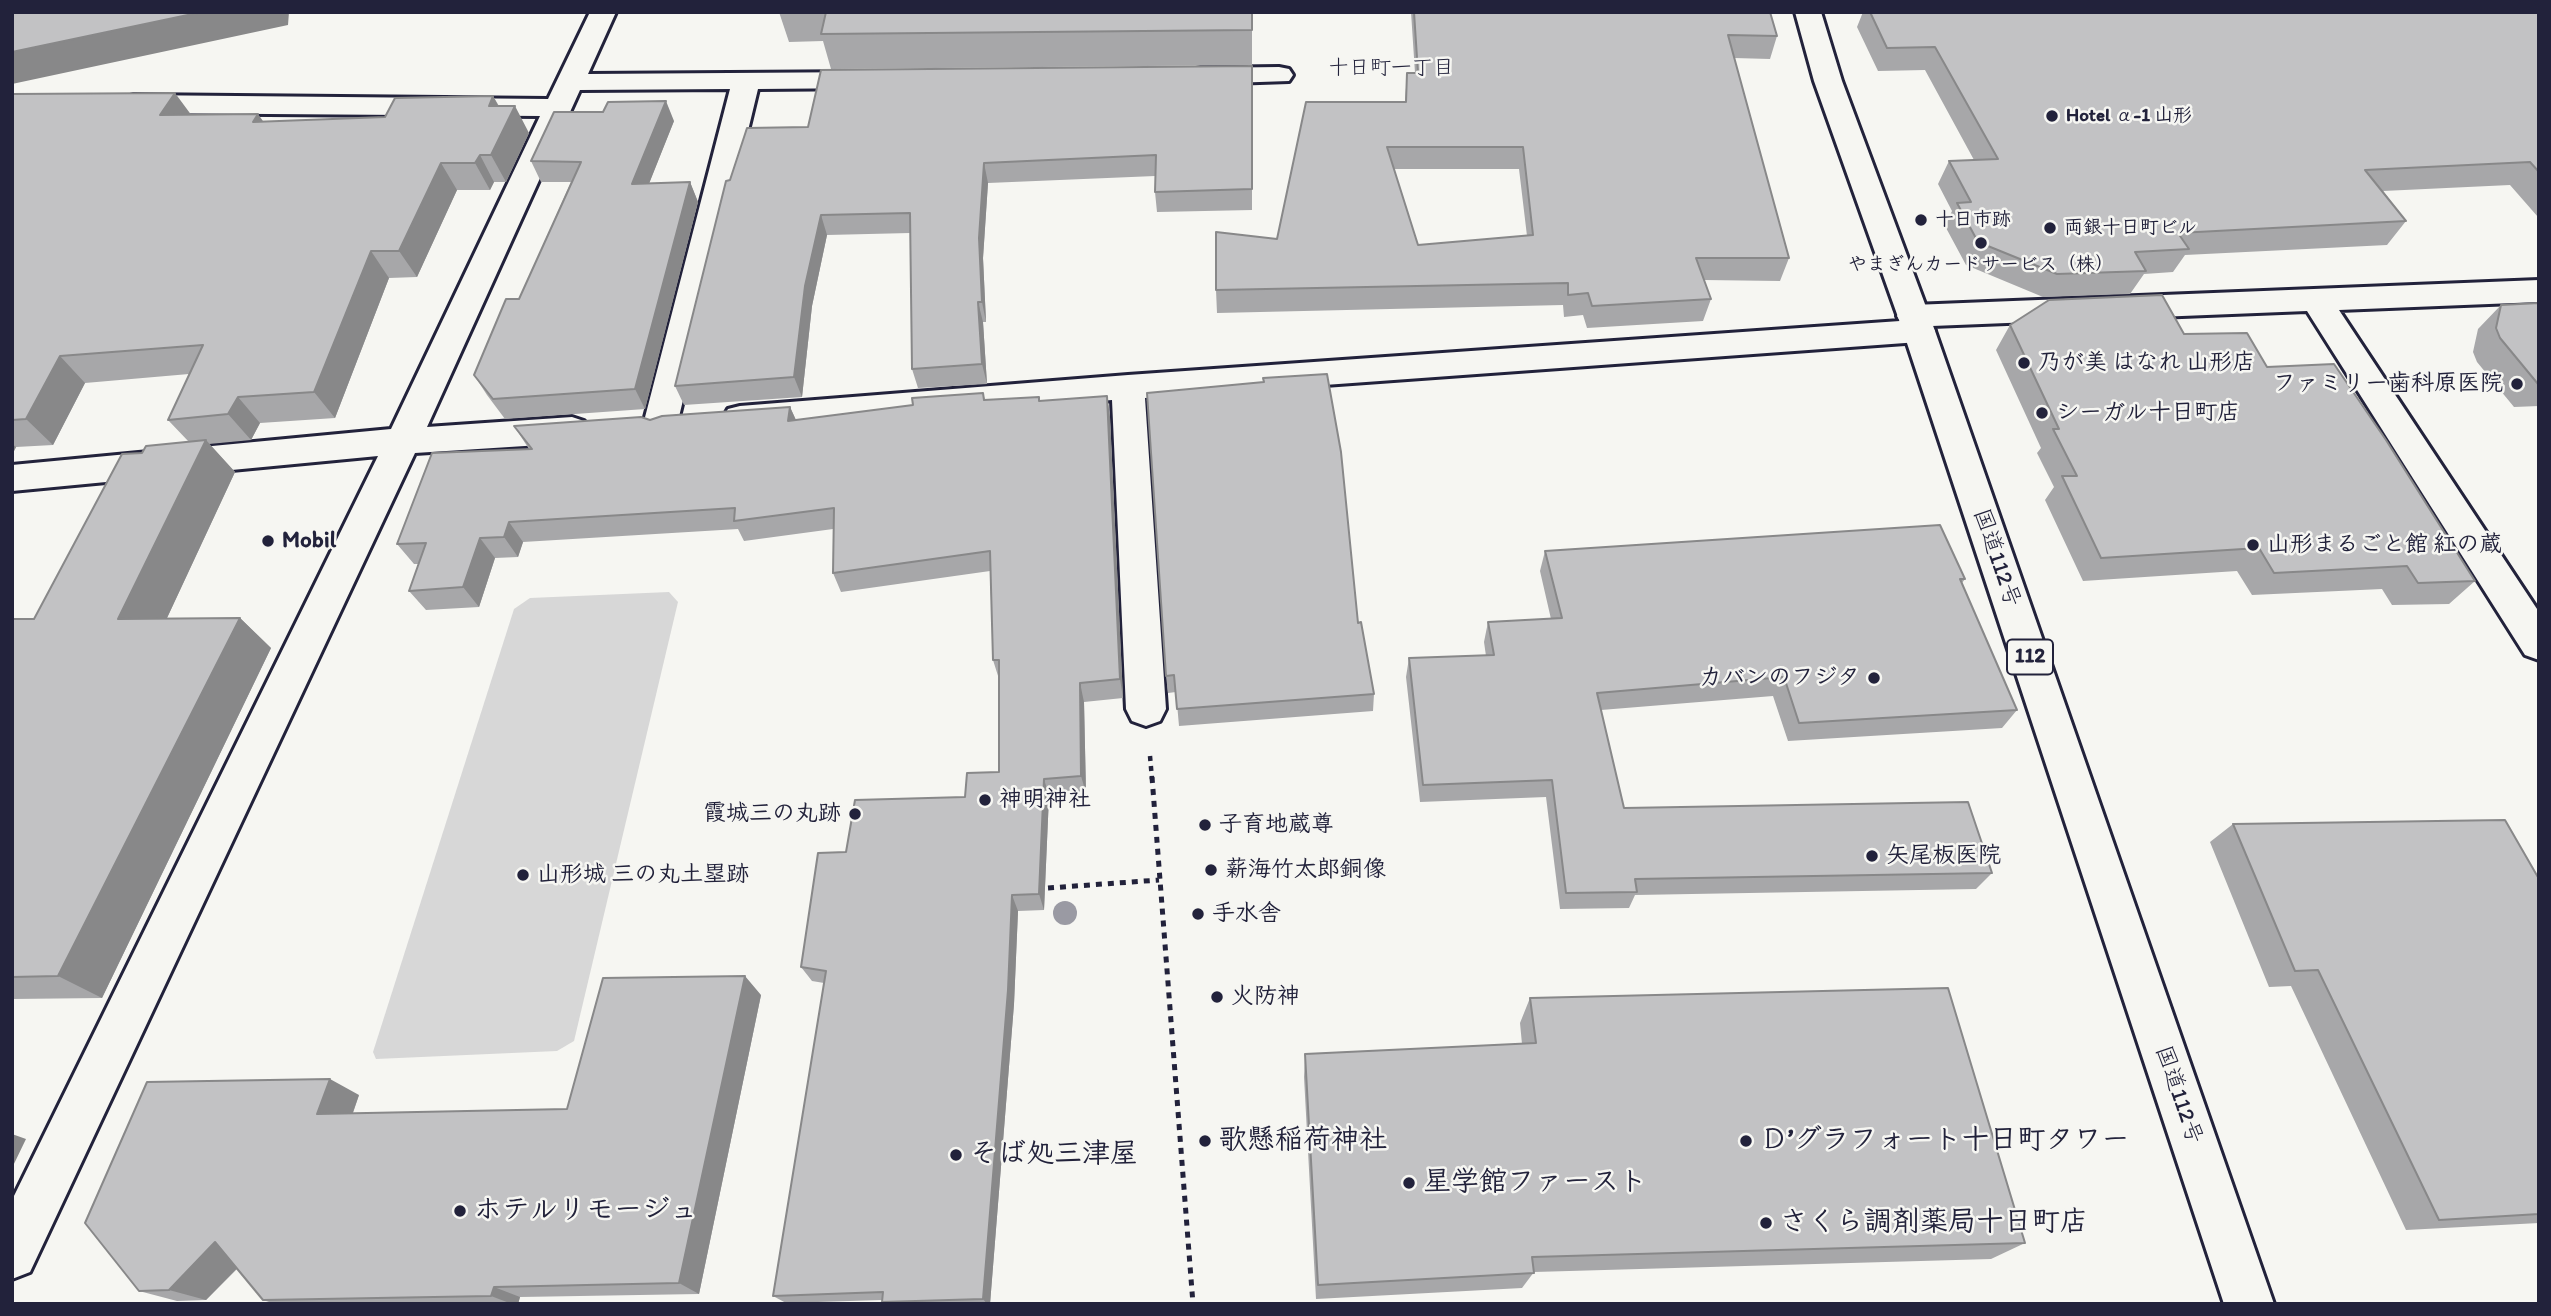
<!DOCTYPE html>
<html>
<head>
<meta charset="utf-8">
<style>
  body { margin:0 }
  #map { position:relative; width:2551px; height:1316px; overflow:hidden; background:#f6f6f2; font-family:Itim,sans-serif }
  canvas { display:block }
  .frame { position:absolute; inset:0; border:14px solid #22223b; pointer-events:none }
</style>
</head>
<body>
<div id="map">
<canvas width="2551" height="1316"></canvas>
<div class="frame"></div>
</div>
<script>
const context = document.querySelector('canvas').getContext('2d');
context.lineJoin = 'round';
function fillPath(path, color) { context.fillStyle = color; context.fill(path, 'evenodd'); }
function trace(path, color, width, dash) { context.strokeStyle = color; context.lineWidth = width; context.lineCap = dash ? 'butt' : 'round'; context.setLineDash(dash || []); context.stroke(path); }
function label(font, color, halo, rows, align = 'center') {
  context.font = font + ' Itim,"Klee One",sans-serif'; context.lineWidth = 5; context.setLineDash([]); context.textBaseline = 'middle'; context.strokeStyle = halo; context.fillStyle = color; for (const [text, x, y, turn = 0] of rows) {
    context.save(); context.translate(x, y); context.rotate((+turn || 0) * Math.PI / 180); context.textAlign = isNaN(turn) ? turn : align; if (halo) context.strokeText(text, 0, 0); context.fillText(text, 0, 0); context.restore();
  }
}
const green = new Path2D(`
  M669 592 678 602 574 1041 557 1051 376 1059 373 1052 514 609 530 598Z`);
const pathFar1 = new Path2D(`
  M1150 756 1152 779`);
const path = new Path2D(`
  M1152 777 1193 1304
  M1048 888 1159 880`);
const minor = new Path2D(`
  M590 12H616L588 74 871 72 881 74 885 80 881 86 871 88 758 89 677 425 672 434 660 438 648 434 643 425 730 89 580 90 427 427 572 417 584 421 589 430 584 439 572 443 415 453 30 1272 12 1279V1200L378 456 12 491V465L391 429 540 116 133 113 123 110 119 104 123 98 133 95 548 99Z
  M1279 67 1289 69 1293 75 1289 81 1201 84 1191 82 1187 76 1191 70 1201 68Z
  M2539 280V302L2339 310 2539 612V660L2525 655 2307 311 1932 326 1935 331 1930 339 1919 342 1145 398 1166 709 1160 721 1146 726 1132 721 1126 709 1112 400 740 430 728 427 723 418 728 409 740 406 1128 375 1900 321 1897 316 1902 308 1913 305Z`);
const highway = new Path2D(`
  M1795 12H1821L1842 81 1935 331 2274 1304H2224L1903 331 1814 81Z`);
const trees = [
  [1065,913]
];
const wall = new Path2D(`
  M779 12H1252V65L831 69 823 41 789 42Z
  M1411 12H1770L1777 36 1770 59 1734 58 1789 258 1780 281 1704 280 1711 299 1703 321 1587 328 1583 315 1564 317 1563 305 1217 313 1216 290 1277 239 1405 102 1407 73H1415ZM1394 169H1519L1527 236 1418 245Z
  M1863 12H2539V217H2538L2510 185 2383 191 2406 221 2387 245 2185 255 2173 272 2144 274 2130 294 2043 297 1966 265 1945 226 1952 211 1938 184 1949 161 1974 160 1925 70 1878 71 1857 27Z
  M1252 66V210L1157 212 1155 192V176L988 183 983 258 986 322H983L987 384 918 388 912 369 910 233 827 235 812 306 802 397 684 405 675 386 730 180 808 127Z
  M12 94 263 122 385 117 493 96 499 106 529 133 506 182H494L490 190H457L417 277 389 278 335 418 260 423 251 440 209 444 235 472 167 618H240L271 648 102 998 12 999V619H34L142 453 189 442 168 420 189 374 85 383 53 445 16 447 12 455Z
  M603 112 674 121 649 183 690 182 698 202 645 409 505 419 487 395 474 375 519 299 571 182H541L531 161Z
  M2539 303V406L2514 407 2477 362 2473 352 2478 329 2501 305Z
  M2010 325 2184 334 2267 367 2475 581 2449 604 2392 605 2382 589 2252 595 2237 571 2083 581 2045 500 2054 487 2037 453 2041 448 1996 350Z
  M983 393 985 400 1040 401 1107 396 1110 417 1123 698 1084 702 1086 793 1049 796 1044 910 1018 911 1014 1004 990 1304H885L882 1302V1300L786 1303 773 1296 824 983 812 981 801 967 846 852 965 797 999 772V679L993 660 990 571 841 592 833 573V529L744 541 738 529 523 542 518 557 495 558 479 607 426 610 409 591 419 564H414L397 544 529 449 514 426 650 420 790 407 796 420 913 405Z
  M1545 551 1965 579 1962 583 2017 710 2002 728 1788 741 1773 696 1601 710 1624 808 1992 873 1976 889 1635 895 1629 908 1560 909 1546 797 1420 802 1406 677 1409 658 1486 656 1484 642 1488 622 1551 619 1540 571Z
  M1358 623 1374 694 1373 711 1179 726 1176 692 1168 693 1166 676Z
  M2233 824 2539 879V1223L2406 1230 2291 986 2269 987 2210 842Z
  M761 995 699 1294 520 1297 518 1304H275L263 1300 237 1269 206 1300 177 1301 139 1291 359 1095 353 1113 567 1109Z
  M1530 998 2025 1243 1991 1259 1534 1272 1522 1288 1316 1299 1304 1077 1305 1054 1522 1044 1520 1023Z`);
const shadedWall = new Path2D(`
  M202 12H289L288 25 12 84V52Z
  M175 93 195 120 160 115Z
  M493 96 507 122 515 106 529 133 506 182 491 155 489 106Z
  M666 101 674 121 641 204 632 184Z
  M258 114 277 141 253 122Z
  M480 155 494 182 490 190 475 163Z
  M441 163 457 190 417 277 399 251Z
  M984 163 988 183 983 258 986 322 982 302 979 238Z
  M690 182 698 202 645 409 635 389Z
  M821 215 827 235 812 306 802 397 794 377 805 286Z
  M371 251 389 278 335 418 314 392Z
  M978 302 983 322 987 384 982 364Z
  M60 356 85 383 53 445 26 419Z
  M1107 396 1110 417 1123 698 1120 679Z
  M238 397 260 423 251 440 228 414Z
  M790 407 799 427 788 421Z
  M206 440 235 472 153 648 118 619Z
  M12 444 16 447 12 455Z
  M509 522 523 542 518 557 504 537Z
  M480 538 495 558 479 607 463 587Z
  M240 618 271 648 102 998 58 976Z
  M1080 683 1084 702 1086 793 1081 776Z
  M1044 779 1049 796 1044 910 1039 894Z
  M1012 895 1018 911 1014 1004 990 1304H987L983 1299Z
  M745 976 761 995 699 1294 679 1283Z
  M330 1079 359 1095 347 1129 317 1114Z
  M12 1134 26 1139 12 1168Z
  M215 1242 251 1254 206 1300 169 1290Z
  M494 1287 520 1297 518 1304H512L491 1296Z`);
const building = new Path2D(`
  M12 12H202L12 52Z
  M826 12H1252V30L821 34Z
  M1414 12H1770L1777 36 1728 35 1789 258H1696L1711 299 1592 306 1588 293 1568 295V283L1216 290V232L1277 239 1306 102H1406L1407 73H1418ZM1387 147H1523L1533 235 1418 245Z
  M1870 12H2539V172L2530 162 2365 170 2406 221 2178 233 2189 249 2135 252 2146 271 2057 274 1978 242 1957 203 1971 202 1949 161 1998 159 1935 47 1887 48Z
  M1252 66V189L1155 192 1156 155 984 163 979 238 982 302H978L982 364 912 369 910 213 821 215 805 286 794 377 675 386 726 181 730 180 747 128 808 127 821 70Z
  M175 93 160 115 258 114 253 122 385 117 395 98 493 96 489 106H515L491 155H480L475 163H441L399 251H371L314 392 238 397 228 414 168 420 203 345 60 356 26 419 12 420V94Z
  M666 101 632 184 690 182 635 389 493 399 474 375 506 299H519L581 162 531 161 554 112H603L608 102Z
  M2162 295 2184 334 2247 333 2267 367 2334 364 2386 440 2475 581 2418 583 2407 566 2274 573 2259 548 2101 558 2062 476H2077L2053 429H2059L2010 325 2049 300Z
  M2539 303V384H2538L2500 338 2496 328 2501 305Z
  M1327 374 1341 452 1358 623 1361 622 1374 694 1177 709 1174 675 1166 676 1147 393 1264 382 1263 378Z
  M983 393 984 400 1039 397V401L1107 396 1120 679 1080 683 1081 776 1044 779 1039 894 1012 895 1008 990 983 1299 882 1302 883 1292 773 1296 826 971 801 967 818 853 846 852 855 800 965 797 967 773 999 772V660H993L990 551 833 573 834 508 734 521 735 508 509 522 504 537 480 538 463 587 409 591 426 543 397 544 432 453 532 449 514 426 641 417 650 420 662 416 790 407 788 421 913 405 912 398Z
  M206 440 118 619 240 618 58 976 12 977V619H34L122 454 142 453 146 446Z
  M1940 525 1965 579H1960L2017 710 1799 723 1784 677 1597 693 1624 808 1968 802 1992 873 1635 879 1637 892 1566 893 1552 780 1423 785 1409 658 1494 655 1488 622 1562 618 1545 551Z
  M2505 820 2539 879V1214L2439 1220 2318 970 2295 971 2233 824Z
  M745 976 679 1283 494 1287 491 1296 263 1300 215 1242 169 1290 139 1291 85 1223 147 1082 330 1079 317 1114 567 1109 603 978Z
  M1948 988 2025 1243 1532 1257 1534 1273 1318 1285 1305 1054 1536 1043 1530 998Z`);
const markers = [
  [2052,116,7,"#22223b"],
  [1921,220,7,"#22223b"],
  [2050,228,7,"#22223b"],
  [1981,243,7,"#22223b"],
  [2024,363,7,"#22223b"],
  [2517,384,7,"#22223b"],
  [2042,413,7,"#22223b"],
  [268,541,7,"#22223b"],
  [2253,545,7,"#22223b"],
  [1874,678,7,"#22223b"],
  [985,800,7,"#22223b"],
  [855,814,7,"#22223b"],
  [1205,825,7,"#22223b"],
  [1872,856,7,"#22223b"],
  [1211,870,7,"#22223b"],
  [523,875,7,"#22223b"],
  [1198,914,7,"#22223b"],
  [1217,997,7,"#22223b"],
  [1205,1141,7,"#22223b"],
  [1746,1141,7,"#22223b"],
  [956,1155,7,"#22223b"],
  [1409,1183,7,"#22223b"],
  [460,1211,7,"#22223b"],
  [1766,1223,7,"#22223b"]
];
const farPoinames = [
  ["Hotel α-1 山形",2066,116],
  ["十日市跡",1935,220],
  ["両銀十日町ビル",2064,228],
  ["やまぎんカードサービス（株）",1981,265,"center"]
];
const farNeighbourhoodnames = [
  ["十日町一丁目",1391,69]
];
const shields = [
  [2030,657,46]
];
const shieldNames = [
  ["112",2030,657]
];
const poiNames = [
  ["乃が美 はなれ 山形店",2038,363],
  ["ファミリー歯科原医院",2503,384,"right"],
  ["シーガル十日町店",2056,413],
  ["Mobil",282,541],
  ["山形まるごと館 紅の蔵",2267,545],
  ["カバンのフジタ",1860,678,"right"],
  ["神明神社",999,800],
  ["霞城三の丸跡",841,814,"right"],
  ["子育地蔵尊",1219,825],
  ["矢尾板医院",1886,856],
  ["薪海竹太郎銅像",1225,870],
  ["山形城 三の丸土塁跡",537,875],
  ["手水舎",1212,914],
  ["火防神",1231,997]
];
const streetNames = [
  ["国道112号",1996,558,71],
  ["国道112号",2178,1095,71]
];
const nearPoinames = [
  ["歌懸稲荷神社",1219,1141],
  ["Ｄ’グラフォート十日町タワー",1760,1141],
  ["そば処三津屋",970,1155],
  ["星学館ファースト",1423,1183],
  ["ホテルリモージュ",474,1211],
  ["さくら調剤薬局十日町店",1780,1223]
];
fillPath(green, '#d7d7d7');
trace(minor, '#22223b', 6);
trace(highway, '#22223b', 6);
trace(pathFar1, '#22223b', 4.5, [5, 5]);
trace(path, '#22223b', 5, [6, 6]);
fillPath(minor, '#f6f6f2');
fillPath(highway, '#f6f6f2');
context.fillStyle = '#9a9aa3';
for (const [x, y] of trees) { context.beginPath(); context.arc(x, y, 12, 0, 2 * Math.PI); context.fill(); }
fillPath(wall, '#a7a7a9');
fillPath(shadedWall, '#888889');
fillPath(building, '#c2c2c4');
trace(building, '#888889', 2);
for (const [x, y, r, color] of markers) { const dot = new Path2D(); dot.arc(x, y, r, 0, 2 * Math.PI); context.fillStyle = color; context.fill(dot); trace(dot, '#f6f6f2', 2.5); }
label('bold 19px', '#22223b', '#f6f6f2', farPoinames, 'left');
label('21px', '#22223b', '#f6f6f2', farNeighbourhoodnames);
for (const [x, y, w] of shields) { const box = new Path2D(); box.roundRect(x - w / 2, y - 17.5, w, 35, 5); context.fillStyle = '#f6f6f2'; context.fill(box); trace(box, '#22223b', 2); }
label('bold 21px', '#22223b', null, shieldNames);
label('bold 23px', '#22223b', '#f6f6f2', poiNames, 'left');
label('23px', '#22223b', '#f6f6f2', streetNames);
label('bold 28px', '#22223b', '#f6f6f2', nearPoinames, 'left');
</script>
</body>
</html>
